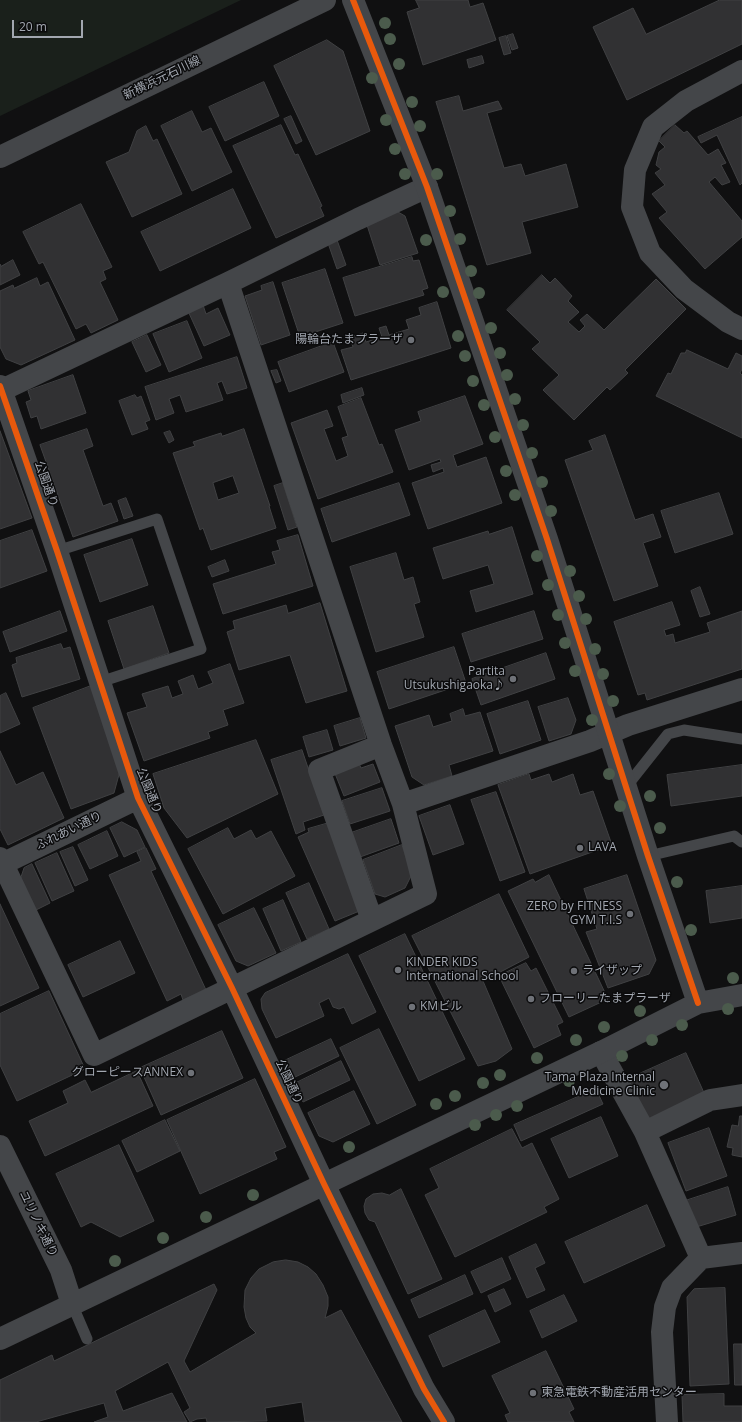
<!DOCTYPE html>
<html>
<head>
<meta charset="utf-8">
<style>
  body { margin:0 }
  #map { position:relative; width:742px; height:1422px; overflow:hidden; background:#101011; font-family:"Open Sans",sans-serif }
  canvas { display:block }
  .scale { position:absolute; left:12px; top:20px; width:71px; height:18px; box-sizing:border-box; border:2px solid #a2a7b0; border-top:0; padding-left:5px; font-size:12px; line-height:14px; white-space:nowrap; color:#a2a7b0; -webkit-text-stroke:3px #0b0b0c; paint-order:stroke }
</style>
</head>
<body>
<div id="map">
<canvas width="742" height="1422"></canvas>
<div class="scale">20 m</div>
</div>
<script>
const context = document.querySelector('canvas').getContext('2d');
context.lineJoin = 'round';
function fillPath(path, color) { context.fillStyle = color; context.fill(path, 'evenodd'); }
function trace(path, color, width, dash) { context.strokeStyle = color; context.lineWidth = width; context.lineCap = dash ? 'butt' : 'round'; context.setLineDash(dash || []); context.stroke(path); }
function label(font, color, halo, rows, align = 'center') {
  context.font = font + ' "Open Sans","Noto Sans JP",sans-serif'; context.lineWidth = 3; context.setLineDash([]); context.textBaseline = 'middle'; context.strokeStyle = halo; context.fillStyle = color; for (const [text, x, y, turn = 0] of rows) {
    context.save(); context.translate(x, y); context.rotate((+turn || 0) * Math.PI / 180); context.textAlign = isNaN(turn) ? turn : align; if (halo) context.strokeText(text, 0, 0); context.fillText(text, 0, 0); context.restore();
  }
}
const green = new Path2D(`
  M0 0H241L0 116Z`);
const building = new Path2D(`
  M416 0H468L470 7 483 3 496 40 423 65 407 12 419 8Z
  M720 0H742V44L627 100 593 27 633 8 646 34Z
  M513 34 518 48 512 50 507 36Z
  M506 36 511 53 504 55 499 38Z
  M327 40 343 51 370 131 316 155 274 66Z
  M482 56 484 63 469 68 467 60Z
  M264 82 279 116 225 141 209 107Z
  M459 96 463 111 498 101 502 109 487 113 504 168 521 164 525 176 566 164 578 207 522 222 531 253 487 265 436 102Z
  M192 111 202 132 211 128 232 172 192 191 161 126Z
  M291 116 302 141 296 144 284 119Z
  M742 117V183L740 185 717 135 701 143 698 137Z
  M281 125 295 155 298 154 322 206 320 207 324 216 276 238 233 146Z
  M675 125 684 133 687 131 708 155 718 149 726 163 721 165 730 182 722 185 715 177 709 182 742 221V237L705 269 659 218 667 212 652 194 665 185 655 173 661 169 656 165 659 152 665 147 659 141Z
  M146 126 153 141 157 139 182 194 132 217 106 162 129 152 137 131Z
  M233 189 251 228 160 271 141 232Z
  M81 204 112 267 103 271 106 279 100 282 118 320 91 333 86 324 76 329 43 262 39 264 23 232Z
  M398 212 405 216 418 253 380 265 366 222Z
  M337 240 346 265 337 269 328 243Z
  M412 257 413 261 419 260 428 288 422 290 424 295 355 316 343 278Z
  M13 260 20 275 0 285V264L1 266Z
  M325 269 343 323 300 337 282 283Z
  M542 275 550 283 555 278 572 296 568 301 579 312 568 322 579 332 585 326 580 320 587 314 604 330 656 279 686 309 625 370 628 373 610 390 607 387 574 420 543 390 559 375 532 349 540 342 507 310Z
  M37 278 40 286 48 282 75 340 21 365 6 359 0 347V291L13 285 14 288Z
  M273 282 290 335 261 345 245 296 262 290 261 286Z
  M437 302 451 348 351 380 341 350 353 347 350 337 363 333 366 342 382 337 379 328 386 326 389 335 409 329 406 320 421 315 419 308Z
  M203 305 206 314 218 308 230 335 204 346 188 311Z
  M187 321 202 358 169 372 153 334Z
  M147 335 161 365 146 372 132 342Z
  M333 342 344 372 289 392 278 362Z
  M687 350 728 369 736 353 742 356V369L740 373 742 375V438L656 396 668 373 671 374 681 353H685Z
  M237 357 247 388 227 394 222 381 217 383 223 400 186 412 180 395 169 399 174 413 156 420 145 387Z
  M277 370 281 381 276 383 271 371Z
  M73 375 86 413 41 429 37 416 31 418 26 402 31 400 28 391Z
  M362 388 364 395 343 403 341 395Z
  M135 395 137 398 141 396 150 420 145 422 148 429 132 435 119 401Z
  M465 396 483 444 453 455 457 467 486 457 502 503 428 529 412 483 444 472 443 468 433 472 431 465 441 462 440 459 409 470 395 430 421 421 418 412Z
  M361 398 379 445 382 444 393 472 318 499 291 423 327 410 333 426 324 429 336 461 348 456 342 438 348 436 338 407Z
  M87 429 93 446 83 450 103 506 111 503 118 521 73 537 40 445Z
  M244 429 270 506H269L276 528 211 550 203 528 200 530 173 453 195 446 193 442 221 433 222 436ZM233 476 239 493 218 500 213 483Z
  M0 431 32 518 0 529Z
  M170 431 174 440 169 443 164 433Z
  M605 435 635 520 653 514 661 537 643 543 658 586 614 601 565 460 593 450 589 441Z
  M283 483 297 527 288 530 274 486Z
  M399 483 410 515 332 542 321 509Z
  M719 493 733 534 675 553 661 511Z
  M126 498 133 516 124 519 118 501Z
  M512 527 533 594 476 612 470 591 494 584 488 565 443 579 433 548 488 531 489 534Z
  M32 530 47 571 0 588V541Z
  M298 535 313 586 223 614 213 584 276 564 272 552 280 550 277 541Z
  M132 539 148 585 100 602 84 555Z
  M396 553 404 580 413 577 420 602 414 604 424 637 376 652 350 567Z
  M225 560 229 571 212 577 208 567Z
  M700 587 710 614 700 617 691 591Z
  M672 602 680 625 664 630 666 636 673 634 675 643 710 632 707 623 742 611V669L647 700 645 693 638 695 614 622Z
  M320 603 347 691 306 703 290 655 239 670 227 632 235 629 233 621 286 605 288 613Z
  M153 606 169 653 124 669 108 621Z
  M60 611 67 631 10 652 3 632Z
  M534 611 543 639 471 662 462 634Z
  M61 644 63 649 70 647 80 679 22 697 12 665 17 663 16 658Z
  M454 647 466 683 389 709 377 672Z
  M546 653 555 679 481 705 472 679Z
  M230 664 244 703 223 710 228 725 208 732 210 738 144 761 127 713 147 707 142 694 168 686 172 698 183 694 178 681 193 675 198 689 213 683 208 672Z
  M91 686 121 767 114 793 71 809 33 708Z
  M6 693 20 724 0 733V696Z
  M568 698 576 720 571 734 549 741 538 707Z
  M528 701 541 740 500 754 487 714Z
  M463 709 465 716 480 712 493 751 449 765 452 776 424 785 412 777 395 726 429 715 433 727 452 721 450 714Z
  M360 718 366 738 340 746 334 726Z
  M327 730 333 750 309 757 303 737Z
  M256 740 278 794 187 838 164 808 153 774Z
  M302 750 324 815 303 822 305 830 296 834 271 760Z
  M0 751 16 785 43 772 64 818 8 845 0 829Z
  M358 761 361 768 373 764 380 782 344 796 334 771Z
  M742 765V796L671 806 667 775Z
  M529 774 531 780 549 774 552 782 573 774 580 795 593 791 612 845 530 874 498 785Z
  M382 788 390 811 350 824 342 801Z
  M496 792 525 872 500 881 471 800Z
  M450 805 464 844 433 855 419 816Z
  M391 819 399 843 360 857 351 833Z
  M122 822 137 830 145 847 124 857 110 828Z
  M329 823 362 910 335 921 298 837 309 832 308 829Z
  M228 828 234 839 251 830 256 839 271 831 295 876 223 914 188 849Z
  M107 831 118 856 90 869 78 845Z
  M402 845 412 874 405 888 385 897 375 894 363 860Z
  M73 847 88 880 75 886 60 852Z
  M146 848 156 869 151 871 206 990 183 1000 181 994 167 1001 109 875 141 861 137 852Z
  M57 853 74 891 52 901 35 863Z
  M32 864 50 903 34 911 20 880 24 868Z
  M549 875 608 999 569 1017 508 891 533 879 535 882Z
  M627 875 656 960 649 974 608 988 586 932 597 929 584 889Z
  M309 883 329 929 307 939 286 893Z
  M742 886V918L710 923 706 891Z
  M499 894 529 957 483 981 512 1049 496 1061 478 1066 412 936Z
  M283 900 301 942 281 951 263 909Z
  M0 904 39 988 0 1006Z
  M254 908 276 953 248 966 236 961 218 925Z
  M405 934 465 1059 419 1081 359 956Z
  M120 941 135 973 83 997 68 965Z
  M348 954 376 1012 352 1024 344 1007 339 1009 333 1007 329 998 319 1003 324 1016 276 1038 262 1009 261 999 265 993Z
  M526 963 531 971 536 968 563 1022 557 1025 561 1035 534 1048 499 976Z
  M49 991 85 1069 17 1101 0 1065V1014Z
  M379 1029 416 1105 377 1124 340 1048Z
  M222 1031 243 1078 161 1115 140 1068Z
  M331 1039 339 1056 291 1079 282 1062Z
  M686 1053 705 1095 646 1121 628 1079Z
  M341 1061 350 1080 303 1102 294 1084Z
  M137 1071 153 1106 45 1156 29 1121 68 1103 63 1091 85 1080 91 1092Z
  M255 1079 286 1147 274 1152 277 1159 200 1194 167 1120Z
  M596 1089 603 1104 521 1141 514 1125Z
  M354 1091 370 1124 333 1142 319 1136 308 1113Z
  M740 1116H742V1157L732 1155 733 1148 727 1147 732 1125 738 1126Z
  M601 1117 618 1156 569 1178 551 1139Z
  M165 1120 180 1151 137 1172 122 1141Z
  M709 1128 727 1176 686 1191 668 1143Z
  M512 1129 522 1148 532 1143 559 1199 544 1207 547 1212 455 1257 425 1195 439 1188 430 1169Z
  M119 1145 154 1221 120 1237 91 1222 81 1227 56 1174Z
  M728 1187 736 1215 693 1228 685 1201Z
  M401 1189 442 1279 408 1294 375 1222 369 1220 365 1213 364 1206 366 1199 373 1194 382 1193 389 1195Z
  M647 1205 665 1246 584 1283 565 1242Z
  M536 1244 545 1263 535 1268 545 1290 527 1298 509 1257Z
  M502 1258 511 1279 481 1293 471 1272Z
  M286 1260 298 1262 308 1267 316 1274 323 1285 328 1297V1306L325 1318 341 1310 402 1422H305L302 1402 265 1408 267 1421 207 1422 206 1418 197 1419 190 1422 184 1412 190 1408 168 1362 115 1391 123 1411 172 1393 187 1422H94L108 1417 104 1403 36 1422H0V1380L52 1355 54 1361 214 1284 217 1290 184 1361 190 1372 256 1333 250 1327 246 1318 244 1307 245 1290 251 1278 259 1269 273 1262Z
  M465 1275 473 1294 419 1318 411 1300Z
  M725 1288 729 1384 690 1386 687 1297 694 1289Z
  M504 1289 511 1304 495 1312 488 1296Z
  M564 1295 577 1321 542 1338 530 1311Z
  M485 1310 500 1342 443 1367 429 1336Z
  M734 1344H742V1385H735Z
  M546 1351 574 1409 569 1412 574 1422H508L505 1415 510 1413 492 1376Z
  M724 1394V1406H742V1422H683L682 1395Z`);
const service = new Path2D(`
  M57 551 157 519 201 649 100 682
  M626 787 668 734 684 730 742 739
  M648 856 734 836 742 842
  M72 1304 87 1339`);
const minor = new Path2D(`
  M742 71 686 101 653 127 635 170 632 207 650 253 684 289 728 322 742 329
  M228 283 381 745 403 804 590 741 628 725 742 689
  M0 386 57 551 138 798 232 988 324 1184
  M0 391 228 283 358 219 427 187
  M0 858 94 1055 426 894 403 804
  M0 865 138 798
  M372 920 319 770 381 745
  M601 1052 645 1132 701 1258
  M645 1132 710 1100 742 1095
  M667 1422 662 1332 665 1307 672 1288 701 1258 742 1253`);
const tertiary = new Path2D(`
  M353 0 427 187 547 539 648 856 698 1003
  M0 157 325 0
  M0 1146 61 1270 72 1304
  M324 1184 424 1389 444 1422
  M0 1339 601 1052 698 1003 742 995`);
const cycleway = new Path2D(`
  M353 0 427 187 547 539 648 856 698 1003
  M0 386 57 551 138 798 232 988 324 1184 424 1389 444 1422`);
const trees = [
  [385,23],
  [390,39],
  [399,64],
  [372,78],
  [412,102],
  [386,120],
  [420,126],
  [395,149],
  [405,174],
  [437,174],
  [450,211],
  [460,239],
  [426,240],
  [471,271],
  [443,292],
  [479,293],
  [491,328],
  [458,336],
  [500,353],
  [465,356],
  [507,375],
  [473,381],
  [515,399],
  [484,405],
  [523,425],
  [495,437],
  [532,453],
  [506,471],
  [542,482],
  [515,495],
  [551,511],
  [537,556],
  [570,571],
  [548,585],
  [579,596],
  [558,615],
  [586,619],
  [565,643],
  [595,649],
  [575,671],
  [603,674],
  [613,701],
  [592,720],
  [609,774],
  [650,796],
  [620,806],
  [660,828],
  [677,882],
  [691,930],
  [733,978],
  [728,1009],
  [640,1011],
  [682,1025],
  [604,1027],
  [576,1040],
  [652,1040],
  [622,1056],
  [537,1058],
  [500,1075],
  [569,1081],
  [483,1083],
  [455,1096],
  [436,1104],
  [517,1106],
  [496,1115],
  [475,1125],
  [349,1147],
  [253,1195],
  [206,1217],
  [163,1238],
  [115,1261]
];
const markers = [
  [411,340,4,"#6f7278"],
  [513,679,4,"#6f7278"],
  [580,848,4,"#6f7278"],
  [630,914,4,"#6f7278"],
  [398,970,4,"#6f7278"],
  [574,971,4,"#6f7278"],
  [531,999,4,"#6f7278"],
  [412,1007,4,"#6f7278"],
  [191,1073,4,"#6f7278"],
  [664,1085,5,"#6f7278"],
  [533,1393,4,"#6f7278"]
];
const streetNames = [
  ["新横浜元石川線",162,78,-26],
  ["公園通り",46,484,71],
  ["公園通り",149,791,68],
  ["ふれあい通り",69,831,-26],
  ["公園通り",289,1082,65],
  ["ユリノキ通り",38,1224,64]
];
const poiNames = [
  ["陽輪台たまプラーザ",403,340,"right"],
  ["Partita",505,672,"right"],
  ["Utsukushigaoka♪",505,686,"right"],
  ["LAVA",588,848],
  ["ZERO by FITNESS",622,907,"right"],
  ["GYM T.I.S",622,921,"right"],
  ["KINDER KIDS",406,963],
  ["International School",406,977],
  ["ライザップ",582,971],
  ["フローリーたまプラーザ",539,999],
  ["KMビル",420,1007],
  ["グローピースANNEX",183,1073,"right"],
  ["Tama Plaza Internal",655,1078,"right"],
  ["Medicine Clinic",655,1092,"right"],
  ["東急電鉄不動産活用センター",541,1393]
];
fillPath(green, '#1a201b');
fillPath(building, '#313133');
trace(building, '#404143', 1);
trace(service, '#444649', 11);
trace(minor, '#444649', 22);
trace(tertiary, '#444649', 22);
trace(cycleway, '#e8590c', 6);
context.fillStyle = '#4b5b4c';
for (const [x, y] of trees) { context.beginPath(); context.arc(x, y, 6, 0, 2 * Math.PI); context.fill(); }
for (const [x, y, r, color] of markers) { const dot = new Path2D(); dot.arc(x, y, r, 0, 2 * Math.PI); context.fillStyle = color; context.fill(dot); trace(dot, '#0b0b0c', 1.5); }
label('12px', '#a2a7b0', '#0b0b0c', streetNames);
label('12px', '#a2a7b0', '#0b0b0c', poiNames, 'left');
</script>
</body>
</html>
